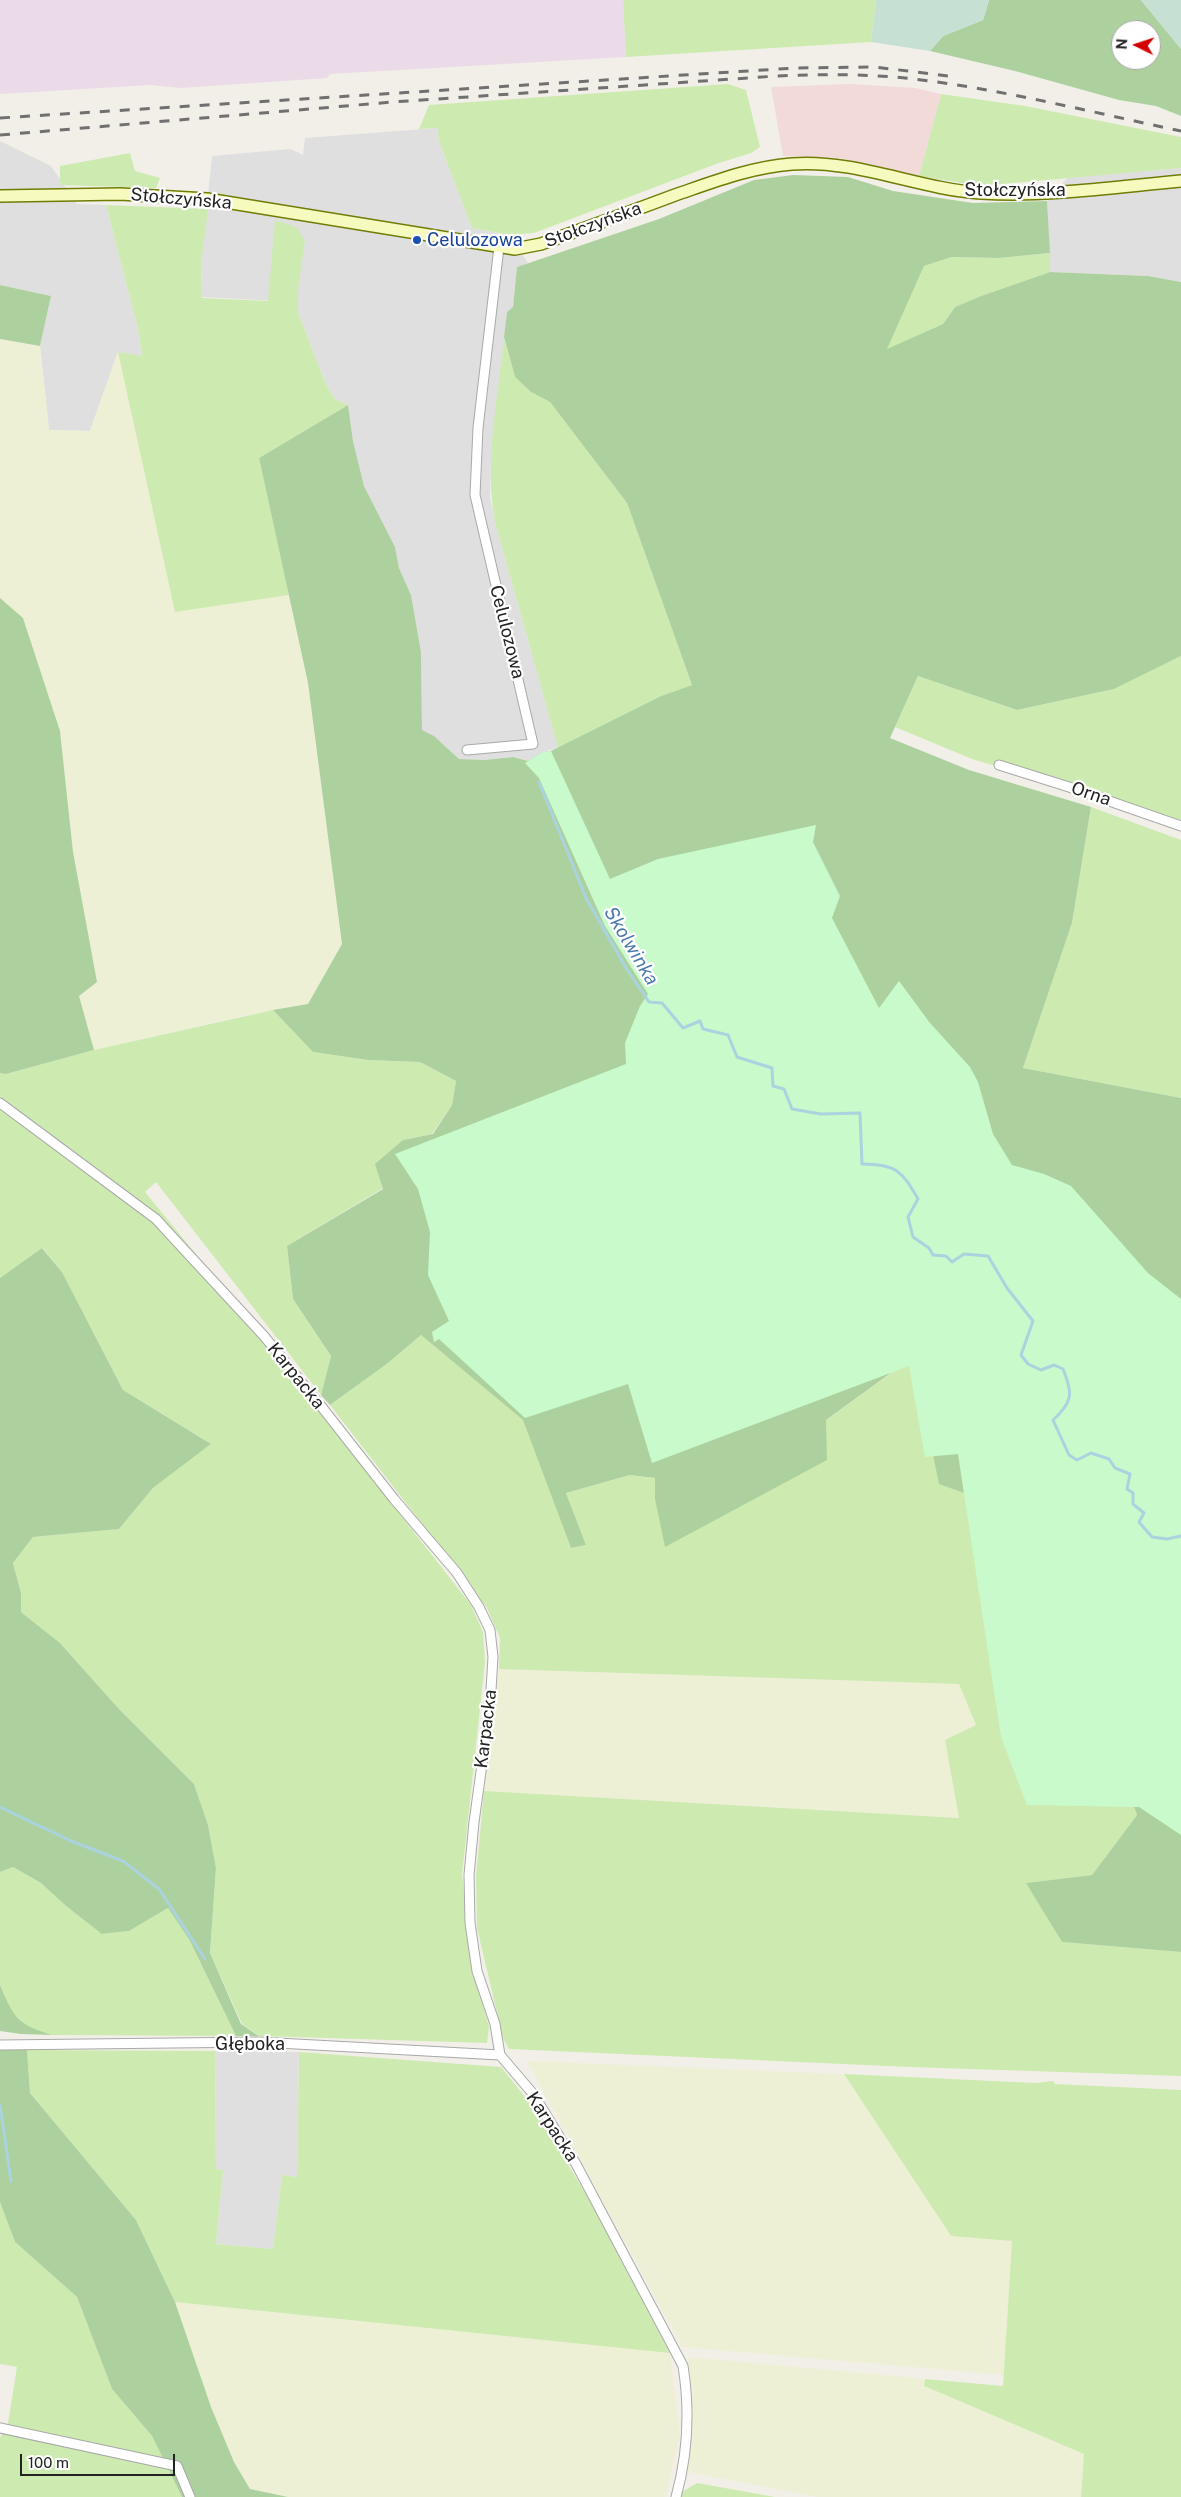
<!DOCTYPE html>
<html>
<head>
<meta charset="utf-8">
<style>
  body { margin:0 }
  #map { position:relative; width:1181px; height:2497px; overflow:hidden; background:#f2efe9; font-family:"Public Sans",sans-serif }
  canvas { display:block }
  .north { position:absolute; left:1111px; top:20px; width:50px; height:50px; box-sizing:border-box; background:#fff; border:1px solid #a7a7a7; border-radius:50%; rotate:274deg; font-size:14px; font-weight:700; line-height:20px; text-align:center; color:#222 }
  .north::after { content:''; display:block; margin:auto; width:18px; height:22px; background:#d40000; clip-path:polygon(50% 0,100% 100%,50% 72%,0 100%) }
  .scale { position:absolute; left:20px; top:2454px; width:155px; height:22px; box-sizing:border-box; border:2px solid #222; border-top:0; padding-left:6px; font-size:15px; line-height:18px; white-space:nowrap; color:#222; -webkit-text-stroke:4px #fff; paint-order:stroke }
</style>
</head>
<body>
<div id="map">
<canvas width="1181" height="2497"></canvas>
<div class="north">N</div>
<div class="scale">100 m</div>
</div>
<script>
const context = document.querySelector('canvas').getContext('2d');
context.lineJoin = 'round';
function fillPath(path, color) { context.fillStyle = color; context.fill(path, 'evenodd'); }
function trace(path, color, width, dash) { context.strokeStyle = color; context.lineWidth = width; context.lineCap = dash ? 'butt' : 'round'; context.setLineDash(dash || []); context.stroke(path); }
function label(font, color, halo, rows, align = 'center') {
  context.font = font + ' "Public Sans",sans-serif'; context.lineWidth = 4.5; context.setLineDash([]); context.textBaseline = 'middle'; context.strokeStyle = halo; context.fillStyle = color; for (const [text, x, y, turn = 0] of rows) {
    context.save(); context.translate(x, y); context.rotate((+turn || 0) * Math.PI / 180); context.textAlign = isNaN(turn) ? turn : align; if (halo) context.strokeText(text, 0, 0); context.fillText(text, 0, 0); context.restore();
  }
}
const residential = new Path2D(`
  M437 128 439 142 472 228 510 235 528 263 517 268 513 307 507 312 491 463 490 497 495 522 558 748 543 752 528 761 513 757 484 760 459 759 434 736 422 731 421 652 411 595 399 568 395 547 364 486 353 441 348 405 335 399 324 380 298 312V302L202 297 201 264 212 156 290 149 303 155 305 138Z
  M0 141 51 166 77 204 106 205 138 329 142 357 118 352 90 431 49 430 40 346 51 296 0 285Z
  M1181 168V282L1148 276 1050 272 1047 201 1068 177Z
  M215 2051 299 2052 297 2177 282 2175 273 2249 216 2244 223 2170 216 2169Z`);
const commercial = new Path2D(`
  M850 84 916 88 941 94 919 176 840 158 783 156 771 87Z`);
const industrial = new Path2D(`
  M0 0H623L626 57 330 74 327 78 181 88 150 85 0 94Z`);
const farmland = new Path2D(`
  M0 339 40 346 49 430 90 431 118 352 175 612 289 595 308 683 342 944 308 1004 247 1015 94 1050 79 996 73 852 60 731 23 618 0 598Z
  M499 1669 959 1684 976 1725 945 1740 959 1818 484 1791Z
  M527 2061 844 2074 951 2236 1012 2241 1004 2375 682 2347Z
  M175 2302 670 2353 680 2434 666 2497H288L250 2489 234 2462 211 2407Z
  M690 2357 925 2379 924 2386 1084 2454 1081 2497H818L687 2472 693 2432 688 2365Z`);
const grass = new Path2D(`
  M623 0H876L871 42 626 57Z
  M728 84 746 90 760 147 751 153 716 164 534 233 510 235 472 228 439 142 437 128 419 129 429 105Z
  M941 94 1025 106 1181 137V168L980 186 919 176Z
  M130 153 135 171 160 178 156 188 60 185V166Z
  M106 205 208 209 201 264 202 298 268 301 275 220 296 227 305 240 298 290V312L324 380 335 399 348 405 259 458 289 595 175 612 118 352 142 356 138 329Z
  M1050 253V272L981 296 955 307 943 324 886 350 924 266 952 257 999 258Z
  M504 338 515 377 531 392 550 402 627 503 692 685 661 696 558 748 495 522C484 462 498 398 504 338Z
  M1181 656V821L972 759 895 727 918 676 1017 710 1114 689Z
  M1091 807 1181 840V1098L1023 1068 1072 923Z
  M273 1010 313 1052 368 1060 420 1062 456 1081 452 1105 432 1134 403 1140 383 1188 287 1246 293 1299 331 1356 321 1395 156 1182 145 1192 208 1269 471 1605 483 1632 485 1662 462 1875 471 1961 489 2027 487 2043 260 2036 242 2024 210 1953 216 1868 208 1825 194 1784 119 1709 60 1643 21 1612V1593L13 1563 33 1537 119 1529 153 1488 211 1444 123 1390 62 1272 43 1248 0 1278V1073L6 1074 94 1050Z
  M421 1335 524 1420 571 1548 586 1545 566 1493 630 1475 655 1478V1499L826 1420 914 1357 978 1498 1101 1714 1137 1815 1092 1875 1027 1883 1062 1942 1181 1952V2076L910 2067 509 2049 503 2038 477 1928 476 1876 484 1791 959 1818 945 1740 976 1725 959 1684 499 1669 500 1638 487 1608 330 1405 388 1363Z
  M13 1867 41 1883 66 1906 103 1934 129 1931 168 1908 190 1941 236 2036 52 2035 28 2028 11 2011 0 1985V1872Z
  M27 2050 215 2051 216 2169 223 2170 216 2244 273 2249 282 2175 297 2177 299 2052 501 2067 534 2108 590 2201 670 2353 175 2302 136 2220 30 2093Z
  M844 2074 1036 2083 1053 2081 1055 2084 1181 2090V2497H1081L1084 2454 924 2386 925 2379 1003 2386 1012 2241 951 2236Z
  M0 2202 15 2242 77 2297 112 2389 152 2436 182 2497H0V2438L8 2423 17 2367 0 2364Z
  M697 2483 775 2497H679L680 2493Z`);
const forest = new Path2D(`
  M989 0H1141L1181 49V116L1156 106 1119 100 1015 71 930 51 943 36 983 20ZM1121 30H1151V60H1121Z
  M793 175 848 177 893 191 973 203 1047 201 1050 253 999 258 952 257 924 266 887 349 943 324 955 307 981 296 1050 272 1148 276 1181 282V656L1114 689 1017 710 918 676 890 738 969 770 1091 807 1072 923 1023 1068 1181 1098V1561L978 1498 939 1484 913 1357 826 1420 827 1460 665 1547 655 1499V1478L630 1475 566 1493 586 1545 571 1548 523 1420 421 1335 388 1363 330 1405 321 1395 331 1356 293 1299 287 1246 383 1189 375 1164 403 1140 433 1134 452 1105 456 1081 420 1062 368 1060 313 1052 273 1010 308 1004 342 944 308 683 259 458 348 405 353 441 364 486 395 547 399 568 411 595 421 652 422 730 434 736 459 759 484 760 513 757 528 761 543 752 551 751 661 696 692 685 627 503 550 402 531 392 515 377 504 337 507 312 513 307 517 267 659 219 754 180Z
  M0 285 51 296 40 346 0 339Z
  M0 598 23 618 60 731 73 852 97 982 79 996 94 1050 6 1074 0 1073Z
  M42 1248 62 1272 123 1390 211 1444 153 1488 119 1529 33 1537 13 1563 21 1593V1612L60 1643 119 1709 194 1784 208 1825 216 1868 210 1953 241 2024 259 2036H236L190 1941 168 1908 129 1931 102 1934 66 1906 41 1883 13 1867 0 1872V1278Z
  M1181 1651V1952L1062 1942 1026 1883 1092 1875 1137 1815 1101 1714Z
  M0 1985C14 2018 17 2024 52 2035L21 2034 0 2031Z
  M0 2050H27L30 2093 136 2220 175 2302 211 2407 234 2462 250 2489 288 2497H182L152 2436 112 2389 77 2297 15 2242 0 2202Z`);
const wetland = new Path2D(`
  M876 0H989L983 20 943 36 930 51 871 42Z
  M1141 0H1181V49Z`);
const park = new Path2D(`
  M551 751 610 879 658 859 816 825 813 842 840 896 832 918 879 1008 899 981 930 1023 970 1067 978 1082 993 1134 1012 1165 1044 1174 1071 1186 1148 1273 1181 1299V1835L1139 1807 1027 1805 1001 1737 958 1454 925 1457 909 1366 652 1463 628 1384 525 1418 439 1339 434 1342 432 1332 449 1321 428 1275 430 1232 418 1189 395 1154 626 1064 625 1043 640 1006 648 994 605 926 539 778 525 763 543 752Z`);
const stream = new Path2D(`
  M539 782 586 898 626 968 649 1002 662 1003 683 1028 700 1021 703 1029 728 1035 737 1057 772 1068 773 1086 784 1089 792 1109 821 1114 860 1113 862 1164C896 1164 902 1171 918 1199L908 1217 913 1237 929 1248 933 1255 946 1256 952 1262 964 1254 988 1256 1007 1288 1033 1321 1021 1355 1028 1364 1041 1370 1054 1365 1063 1369C1073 1393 1073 1402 1053 1420L1069 1455 1077 1460 1091 1453 1109 1459 1115 1468 1130 1474 1127 1489 1133 1493V1504L1144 1513 1139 1522 1152 1537 1167 1539 1181 1536
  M0 1807 71 1841 123 1861 159 1889 205 1959
  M0 2105 11 2181`);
const street = new Path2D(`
  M467 750 533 744 475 495 478 428 499 247
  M999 765 1069 787 1181 826
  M0 1103 156 1219 166 1230 264 1336 321 1406 394 1499 457 1573 479 1607 490 1630 493 1657 490 1707 474 1822 469 1875 470 1923 477 1971 495 2024 500 2055 534 2095 576 2164 683 2366C690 2410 688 2454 676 2497
  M0 2045 259 2042 500 2055
  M0 2428 177 2466 190 2497`);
const secondary = new Path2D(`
  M0 196 120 194 207 199 515 249 541 244C585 228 630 212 675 195 713 182 751 167 792 164 856 159 918 189 981 193 1047 197 1115 187 1181 181`);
const rail = new Path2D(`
  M0 118 796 68 875 67 948 76
  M0 135 393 102 777 76C820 74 863 74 905 78 998 88 1090 112 1181 131`);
const markers = [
  [417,240,5,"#1a4fb4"]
];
const streetNames = [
  ["Stołczyńska",1015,190],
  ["Stołczyńska",181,199,5],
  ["Stołczyńska",593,225,-20],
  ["Celulozowa",507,632,76],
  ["Orna",1091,794,19],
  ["Karpacka",296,1376,51],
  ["Karpacka",486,1729,-83],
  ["Głęboka",250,2044],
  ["Karpacka",552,2127,57]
];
const transitNames = [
  ["Celulozowa",427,240]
];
const waterNames = [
  ["Skolwinka",631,946,59]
];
fillPath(residential, '#e0dfdf');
fillPath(commercial, '#f2dad9');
fillPath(industrial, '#ebdbe8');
fillPath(farmland, '#eef0d5');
fillPath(grass, '#cdebb0');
fillPath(forest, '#add19e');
fillPath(wetland, '#c6e0d4');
fillPath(park, '#c8facc');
trace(stream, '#aad3df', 3);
trace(street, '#a9a9a9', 11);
trace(secondary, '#707d05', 14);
trace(street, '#fff', 9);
trace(secondary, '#f7fabf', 11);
trace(rail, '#707070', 3, [10, 10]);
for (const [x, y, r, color] of markers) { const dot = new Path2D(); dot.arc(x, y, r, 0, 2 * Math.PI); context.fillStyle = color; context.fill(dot); trace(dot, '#fff', 2); }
label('18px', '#222', '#fff', streetNames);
label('18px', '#164399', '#fff', transitNames, 'left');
label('italic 19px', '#4a7aab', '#fff', waterNames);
</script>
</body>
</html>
